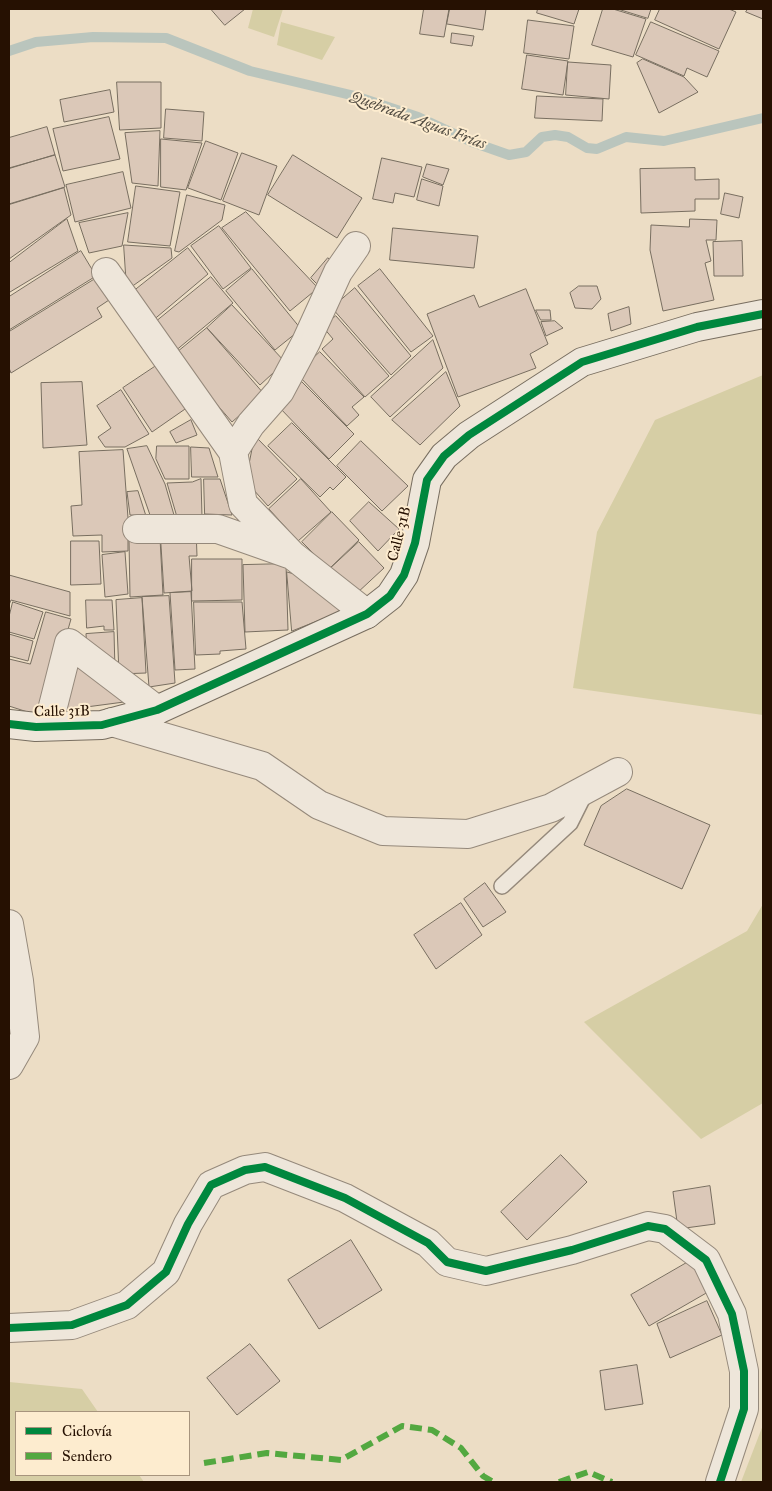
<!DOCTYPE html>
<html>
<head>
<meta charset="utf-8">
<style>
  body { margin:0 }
  #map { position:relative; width:772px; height:1491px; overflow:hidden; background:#ecddc5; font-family:"IM FELL Great Primer",serif }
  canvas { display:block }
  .frame { position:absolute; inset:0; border:10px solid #261102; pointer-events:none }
  .legend { position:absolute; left:15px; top:1411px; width:175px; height:65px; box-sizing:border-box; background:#fdeccf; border:1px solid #a7947d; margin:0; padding:6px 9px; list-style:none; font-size:15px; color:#261102 }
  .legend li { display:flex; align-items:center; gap:10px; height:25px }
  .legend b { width:25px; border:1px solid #a7947d }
</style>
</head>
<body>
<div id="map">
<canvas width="772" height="1491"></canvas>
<div class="frame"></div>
<ul class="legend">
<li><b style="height:6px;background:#00873e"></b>Ciclovía</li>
<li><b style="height:6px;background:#53a840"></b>Sendero</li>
</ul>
</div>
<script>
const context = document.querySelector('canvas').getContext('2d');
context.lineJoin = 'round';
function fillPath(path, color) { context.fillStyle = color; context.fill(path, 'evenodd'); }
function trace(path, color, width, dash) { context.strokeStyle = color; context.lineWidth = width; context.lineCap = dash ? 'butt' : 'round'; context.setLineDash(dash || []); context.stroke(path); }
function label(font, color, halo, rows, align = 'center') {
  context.font = font + ' "IM FELL Great Primer",serif'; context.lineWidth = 4; context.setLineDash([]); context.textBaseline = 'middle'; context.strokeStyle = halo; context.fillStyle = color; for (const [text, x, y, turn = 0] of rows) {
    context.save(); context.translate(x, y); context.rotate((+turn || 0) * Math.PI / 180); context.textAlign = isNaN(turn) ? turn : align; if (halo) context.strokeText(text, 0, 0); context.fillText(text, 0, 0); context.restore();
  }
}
const green = new Path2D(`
  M253 9H283L274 37 248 28Z
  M281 22 335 37 322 60 277 45Z
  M763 375V715L573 688 597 532 655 420Z
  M763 904V1103L701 1139 584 1022 747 931Z
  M9 1382 82 1389 98 1412H16V1475H139L144 1482H9Z
  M763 1425V1482H741Z`);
const stream = new Path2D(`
  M9 51 36 42 93 37 166 38 250 71 355 96 418 117 472 142 509 155 526 152 542 137 555 135 568 137 587 148 597 149 626 137 664 141 763 118`);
const building = new Path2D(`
  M211 9H245L225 25Z
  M424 9H449L444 37 420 34Z
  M450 9H486L483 30 447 24Z
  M538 9H579L574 24 537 13Z
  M603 9H613L646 19 633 57 592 45Z
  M618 9H651L648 18Z
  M660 9H729L736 12 719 49 655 20Z
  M748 9H763V19L746 12Z
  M528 20 574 26 569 59 524 53Z
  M651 22 719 51 707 77 687 68 684 76 636 55Z
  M452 33 474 36 472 46 451 43Z
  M527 55 568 61 563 95 522 89Z
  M643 59 684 77 698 92 659 113 637 63Z
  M568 62 611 65 609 99 566 95Z
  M117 82H161V128L120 130Z
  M110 90 114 112 64 122 60 100Z
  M537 96 603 99 602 121 535 118Z
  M166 109 204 112 202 141 164 138Z
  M109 117 120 159 63 171 53 129Z
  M47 127 55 155 9 168V138Z
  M160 131 158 186 132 183 125 133Z
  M161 139 202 143 186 190 161 187Z
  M206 141 238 153 221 200 188 188Z
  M242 153 277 166 259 215 223 201Z
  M55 155 65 187 9 204V169Z
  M293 155 362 198 337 238 268 195Z
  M382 158 422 167 414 197 395 193 393 203 373 199Z
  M427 164 449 169 443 185 423 177Z
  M695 168V180L719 179V199H695V211L641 213 640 169Z
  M123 172 131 208 75 222 66 185Z
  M422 179 443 186 439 206 417 200Z
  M136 186 180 192 170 246 128 242Z
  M64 188 71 215 9 259V205Z
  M725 193 743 197 739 218 721 214Z
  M187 195 225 205 222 220 179 252 175 251Z
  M246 212 318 288 290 311 222 228Z
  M128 213 122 246 89 253 79 223Z
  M67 219 78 251 10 292 9 290V263Z
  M690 219 717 220 716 240H706L711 261 705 263 714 300 663 311 650 250 651 225 689 227Z
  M219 226 251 268 223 289 191 246Z
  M393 228 478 236 474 268 390 260Z
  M742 241 743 276H714L713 242Z
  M124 245 171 248 172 258 127 290Z
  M188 248 208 274 151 322 129 295Z
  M81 251 96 276 9 330V297Z
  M328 258 335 264 318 285 311 278Z
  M252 269 301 329 275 350 226 291Z
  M380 269 433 336 411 352 358 286Z
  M100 276 112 298 97 308 102 317 11 373 9 368V332Z
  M211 277 233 303 174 352 152 325Z
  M579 286H597L601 299 592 309 575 308 570 293Z
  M355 288 411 356 391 375 332 308Z
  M526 289 548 344 530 354 536 368 458 397 427 314 474 295 479 307Z
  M232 305 285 362 260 385 207 328Z
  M629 307 631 324 611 331 608 314Z
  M536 310H550L551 320H541Z
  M336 316 389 376 365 397 322 349 333 339 323 327Z
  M555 321 563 328 546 336 541 322Z
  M207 328 264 394 232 422 174 355Z
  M433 340 443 368 390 417 371 397Z
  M320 352 364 397 352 407 359 415 347 426 297 374Z
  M159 364 188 407 152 432 123 388Z
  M446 372 460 406 420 445 392 420Z
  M82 382 87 445 43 448 41 383Z
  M302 382 354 434 329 459 278 406Z
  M121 390 149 434 125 447H105L98 437 111 428 97 406Z
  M191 420 197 435 176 443 170 432Z
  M292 423 346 477 333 490 330 487 320 497 268 446Z
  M257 438 297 479 268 506 252 488 248 469 252 449Z
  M361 441 408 486 382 511 337 466Z
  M147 446 165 484 174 515H150L127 449Z
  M157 446H189V479H165L156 459Z
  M191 447 209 448 218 477H192Z
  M123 450 128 518 137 524 128 527V551L102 552V535L73 536 71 506 82 505 79 452Z
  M201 479 202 517H177L167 483 192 482Z
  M204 479H220L232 515 205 514Z
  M301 479 331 512 298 541 269 509Z
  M138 491 146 516 130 515 127 492Z
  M369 502 399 529 378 551 350 521Z
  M332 512 359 540 329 569 302 542Z
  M196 529 197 556H189L192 591 164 593 160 530Z
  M160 538 163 595 130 597 129 539Z
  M71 541H99L101 584 71 585Z
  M359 542 384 568 356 594 331 568Z
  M125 552 128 594 105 597 102 555Z
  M192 559H242V600L192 601Z
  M286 564 288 630 245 632 243 565Z
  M287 572 313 579 332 594 340 612 292 631Z
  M9 575 70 592V616L11 600 9 605Z
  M191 592 195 669 175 670 170 593Z
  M169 596 175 683 149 687 142 597Z
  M142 598 146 673 119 674 116 600Z
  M86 600H112L114 630H104V626L87 628Z
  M13 602 43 612 34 639 9 632V617Z
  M194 602H242L246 649 220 651V654L196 655Z
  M46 612 71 619 43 717 9 706V659L30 664Z
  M114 632 115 670 88 668 86 634Z
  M9 634 33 641 28 661 9 656Z
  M69 656 124 702 56 711Z
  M627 789 710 825 682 889 584 845 601 806Z
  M485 883 506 912 483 927 464 899Z
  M461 903 482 935 436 969 414 935Z
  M561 1155 587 1182 527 1240 501 1212Z
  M710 1186 715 1224 678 1229 673 1192Z
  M351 1240 382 1290 319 1329 288 1280Z
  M690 1261 708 1292 649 1326 631 1295Z
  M707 1301 722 1335 670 1358 657 1324Z
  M250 1344 280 1381 237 1415 207 1378Z
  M637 1365 643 1404 605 1410 600 1371Z`);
const lane = new Path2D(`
  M502 886 570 823 585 793`);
const street = new Path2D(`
  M356 246 338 272 306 342 280 391 251 424 233 452 243 504 292 555 367 614
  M106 272 233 452
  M137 529H218L289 554
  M112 722 262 766 319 805 383 831 468 834 551 808 618 772
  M48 726 69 643 157 710
  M9 924 19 981 25 1037 9 1065
  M9 1328 72 1325 127 1305 166 1272 188 1224 211 1185 245 1170 265 1167 345 1198 428 1243 447 1262 486 1271 572 1250 648 1226 665 1229 706 1260 732 1314 744 1371V1409L720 1482`);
const secondary = new Path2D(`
  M9 724 36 727 102 725 157 710 367 614 390 596 404 575 415 543 427 480 444 456 469 435 582 362 697 327 763 314`);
const quiet = new Path2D(`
  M204 1463 267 1453 341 1460 402 1426 432 1430 461 1448 483 1476 493 1482
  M559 1482 588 1472 612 1482`);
const cycleway = new Path2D(`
  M9 724 36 727 102 725 157 710 367 614 390 596 404 575 415 543 427 480 444 456 469 435 582 362 697 327 763 314
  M9 1328 72 1325 127 1305 166 1272 188 1224 211 1185 245 1170 265 1167 345 1198 428 1243 447 1262 486 1271 572 1250 648 1226 665 1229 706 1260 732 1314 744 1371V1409L720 1482`);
const streetNames = [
  ["Calle 31B",400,534,-76],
  ["Calle 31B",62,712,-1]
];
const waterNames = [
  ["Quebrada Aguas Frías",418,121,20]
];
fillPath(green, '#d6cea5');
trace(stream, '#bac5bd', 10);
fillPath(building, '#dbc8b8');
trace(building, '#786e60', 1);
trace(lane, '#95897b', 18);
trace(street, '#95897b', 30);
trace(secondary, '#786e60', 30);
trace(lane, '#eee6da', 15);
trace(street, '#eee6da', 28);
trace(secondary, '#eee6da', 28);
trace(quiet, '#53a840', 6, [12, 6]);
trace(cycleway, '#00873e', 8);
label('15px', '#261102', '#fdeccf', streetNames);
label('italic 16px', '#524c42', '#fdeccf', waterNames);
</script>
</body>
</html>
